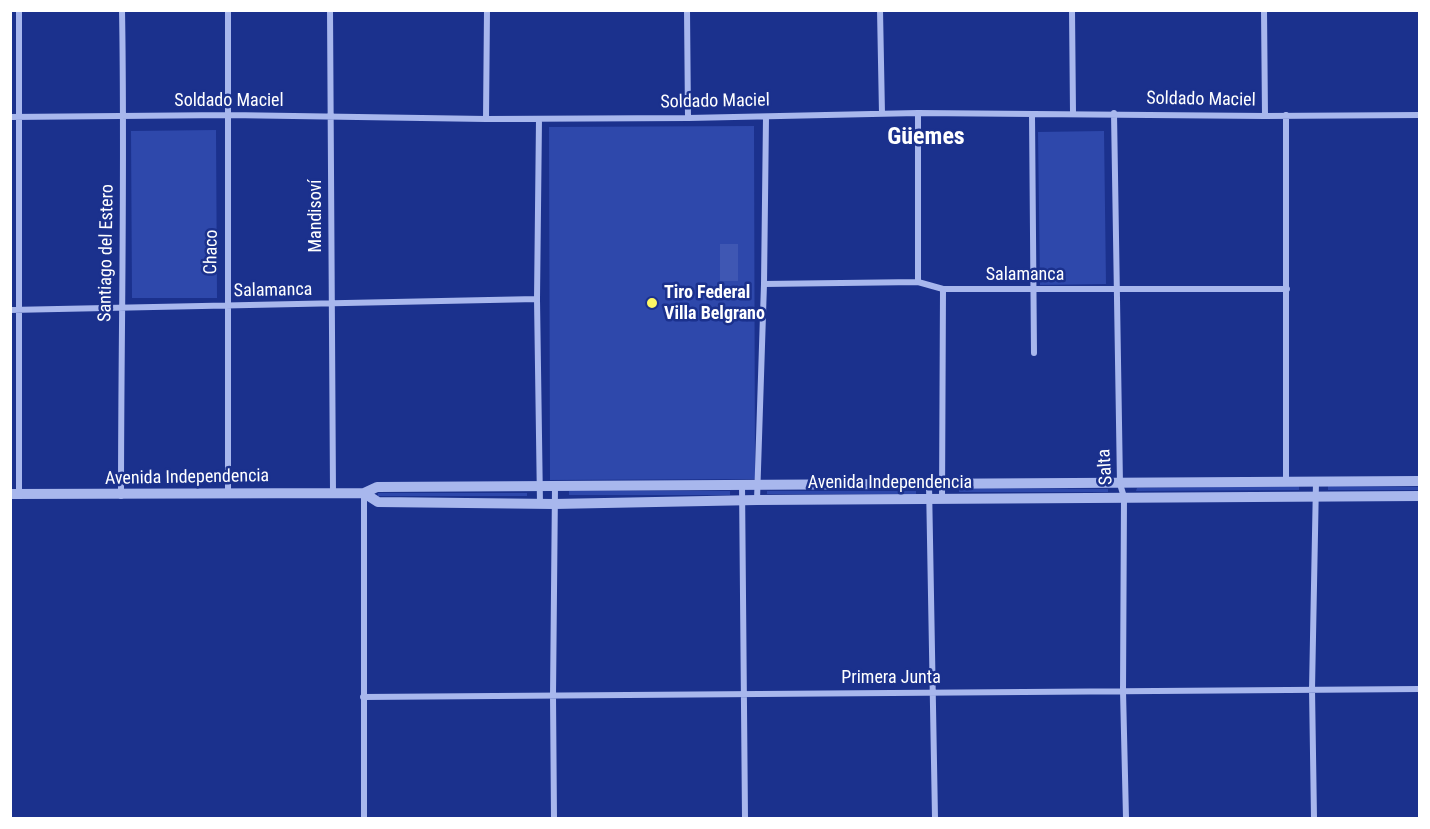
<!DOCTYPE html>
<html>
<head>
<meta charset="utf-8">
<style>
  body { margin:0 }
  #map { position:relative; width:1430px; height:829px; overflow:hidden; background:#1b318d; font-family:"Roboto Condensed",sans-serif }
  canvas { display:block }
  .frame { position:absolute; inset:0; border:12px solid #fff; pointer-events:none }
</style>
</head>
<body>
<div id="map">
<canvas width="1430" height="829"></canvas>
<div class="frame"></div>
</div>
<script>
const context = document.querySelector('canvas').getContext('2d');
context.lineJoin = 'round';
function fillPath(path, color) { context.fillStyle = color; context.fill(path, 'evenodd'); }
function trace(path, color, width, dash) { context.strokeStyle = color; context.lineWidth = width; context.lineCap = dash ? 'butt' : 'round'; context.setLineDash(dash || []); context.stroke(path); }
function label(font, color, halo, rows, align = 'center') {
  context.font = font + ' "Roboto Condensed",sans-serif'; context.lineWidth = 5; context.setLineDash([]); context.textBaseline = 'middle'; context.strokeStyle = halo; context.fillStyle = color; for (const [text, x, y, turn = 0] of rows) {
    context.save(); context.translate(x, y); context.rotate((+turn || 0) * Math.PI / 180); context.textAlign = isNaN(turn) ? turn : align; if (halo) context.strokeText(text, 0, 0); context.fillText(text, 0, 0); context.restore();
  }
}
const green = new Path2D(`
  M754 126 755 479 550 480 549 127Z
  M216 130 217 298H132L131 131Z
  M1104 131 1106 284 1040 285 1038 132Z
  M1299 486V490L1136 491 1137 488Z
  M1328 486 1420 487 1419 490H1328Z
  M959 488 1108 489V492H959Z
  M569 491H730V495H569Z
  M767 491H916V494H767Z
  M378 493H527V496H378Z`);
const building = new Path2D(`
  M720 244H738V281H720Z`);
const minor = new Path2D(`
  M19 10V494
  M330 10 333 493
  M687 10 688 118
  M880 10 882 114
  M1072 10 1073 113
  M1264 10 1265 116
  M1114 113 1120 484 1124 497 1123 691 1126 818
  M1032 115 1034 353
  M1286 115V481
  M10 117 229 115 486 119 688 118 918 113 1265 116 1420 115
  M486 119 487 10
  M539 119 537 299 540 504
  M918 282V113
  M764 284 918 282 943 289H1287
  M10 310 537 299
  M742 484 745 818
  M929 484 935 818
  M364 493V818
  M228 494V10
  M121 496C121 334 125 172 122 10
  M757 500 764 284 766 117
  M942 500 943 289
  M363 697 1420 689
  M554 818 553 696 555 487
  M1314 818 1312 689 1316 482`);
const tertiary = new Path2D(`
  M364 493 378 502 554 504 757 500 1420 496
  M10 494 364 493 377 487 1420 481`);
const markers = [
  [652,303,6,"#fef765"]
];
const streetNames = [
  ["Soldado Maciel",1201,100,1],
  ["Soldado Maciel",229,101],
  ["Soldado Maciel",715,102,-1],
  ["Mandisoví",316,216,-90],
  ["Chaco",212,252,-89],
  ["Santiago del Estero",107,253,-89],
  ["Salamanca",1025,275],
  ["Salamanca",273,291,-1],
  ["Salta",1106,467,-94],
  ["Avenida Independencia",187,478,-1],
  ["Avenida Independencia",890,483],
  ["Primera Junta",891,678]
];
const poiNames = [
  ["Tiro Federal",664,293],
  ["Villa Belgrano",664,314]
];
const districtNames = [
  ["Güemes",926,138]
];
fillPath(green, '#2e48ab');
fillPath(building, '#3f57b3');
trace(minor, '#a8b7ed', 6);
trace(tertiary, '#a8b7ed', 10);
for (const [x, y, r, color] of markers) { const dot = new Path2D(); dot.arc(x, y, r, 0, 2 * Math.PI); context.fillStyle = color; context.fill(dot); trace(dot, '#1b318d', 2); }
label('18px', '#fff', '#1b318d', streetNames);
label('bold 18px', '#fff', '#1b318d', poiNames, 'left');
label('bold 24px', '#fff', '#1b318d', districtNames);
</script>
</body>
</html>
